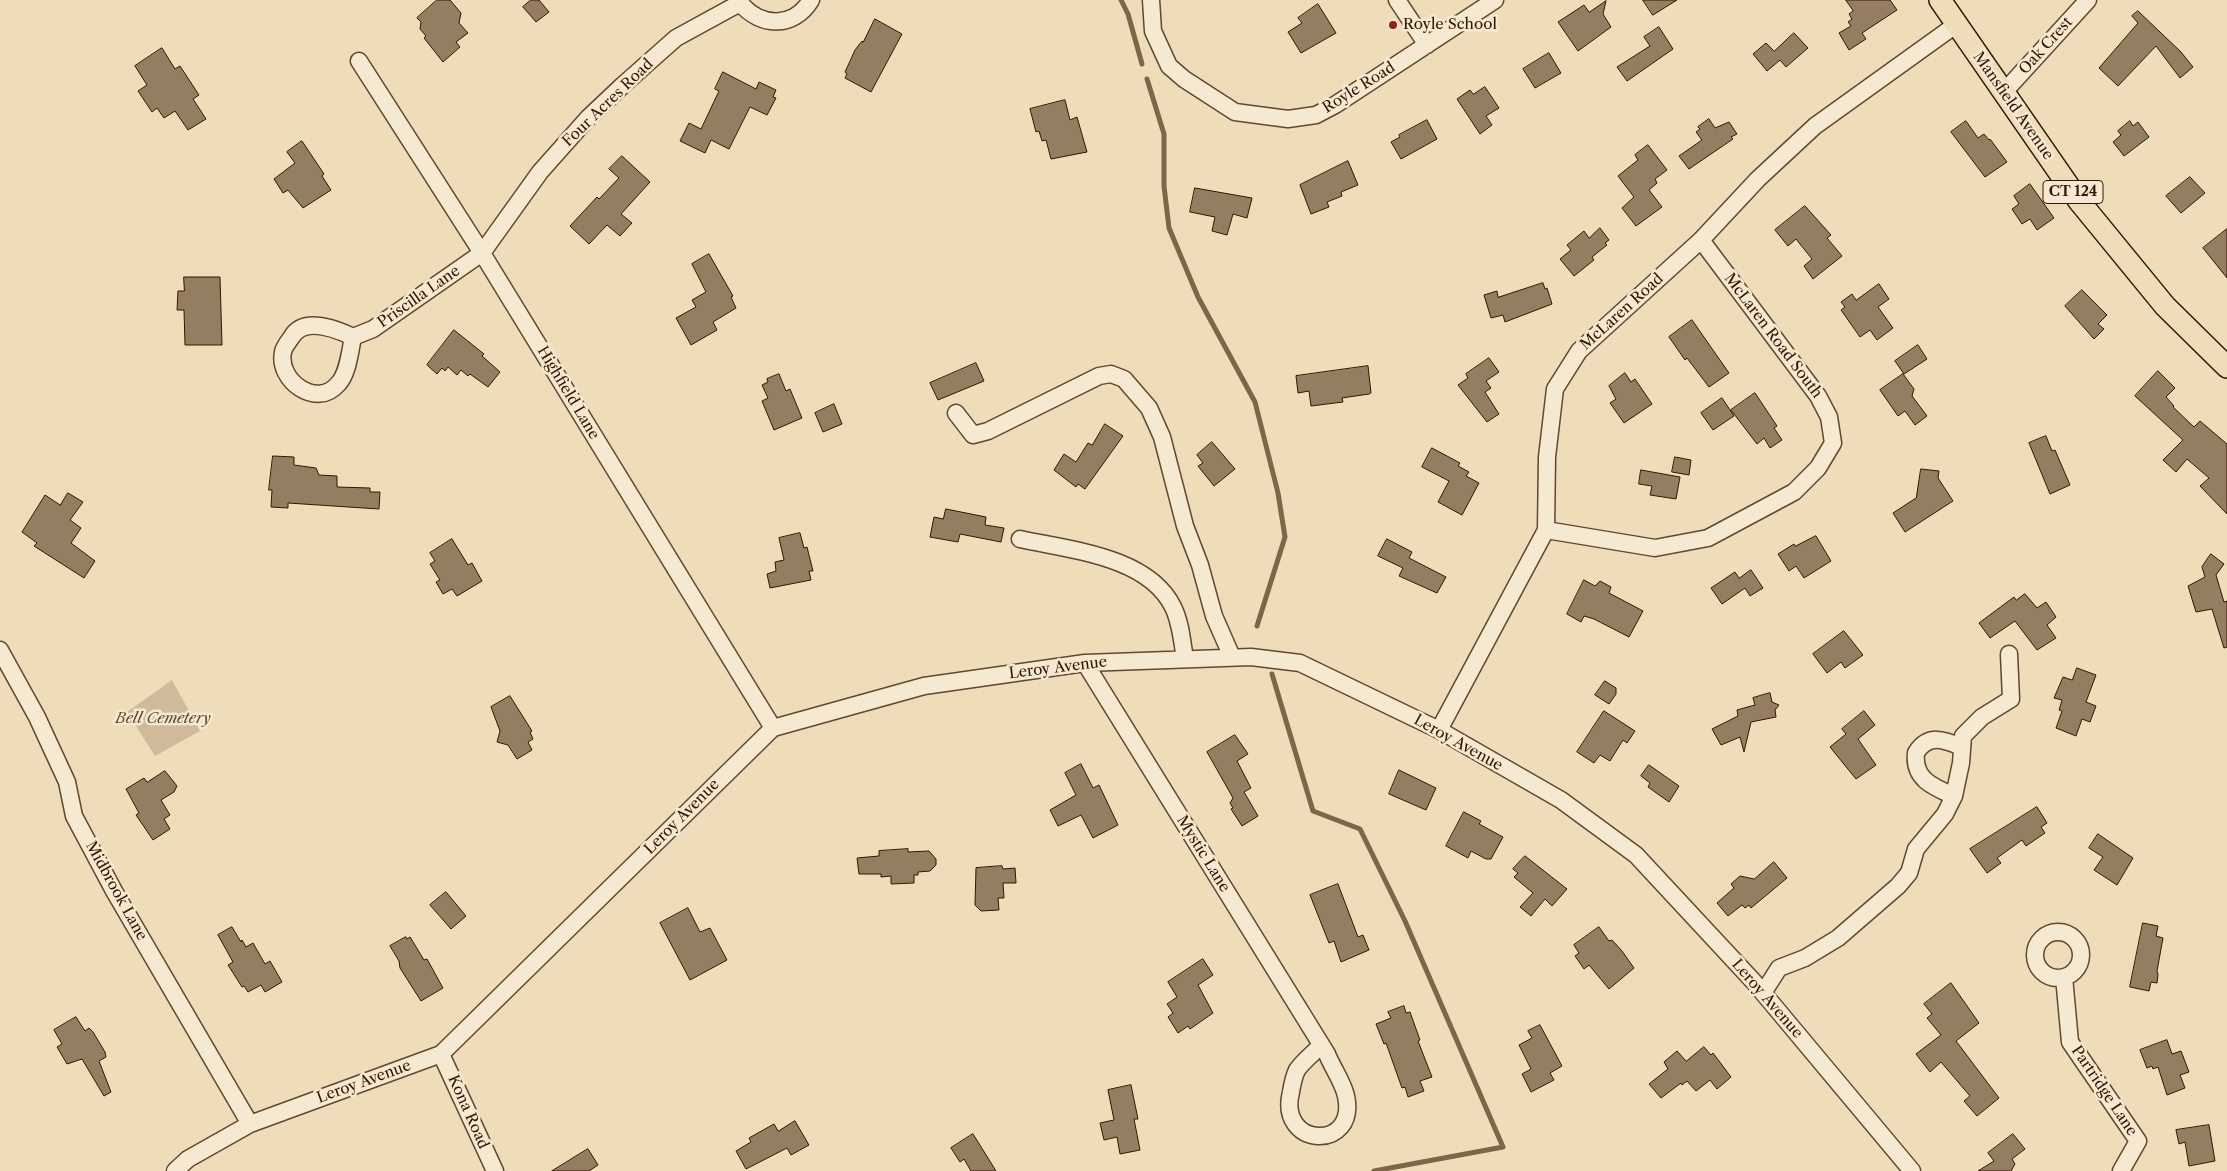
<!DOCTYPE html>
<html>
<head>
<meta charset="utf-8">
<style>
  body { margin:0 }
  canvas { display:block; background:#efddba }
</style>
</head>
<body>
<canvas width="2227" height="1171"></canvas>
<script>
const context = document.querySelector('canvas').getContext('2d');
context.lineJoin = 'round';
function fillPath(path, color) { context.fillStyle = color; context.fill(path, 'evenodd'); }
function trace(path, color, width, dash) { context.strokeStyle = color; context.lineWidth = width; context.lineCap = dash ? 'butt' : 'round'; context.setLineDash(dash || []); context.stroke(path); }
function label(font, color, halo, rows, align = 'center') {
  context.font = font + ' "Libre Caslon Text",serif'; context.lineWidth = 5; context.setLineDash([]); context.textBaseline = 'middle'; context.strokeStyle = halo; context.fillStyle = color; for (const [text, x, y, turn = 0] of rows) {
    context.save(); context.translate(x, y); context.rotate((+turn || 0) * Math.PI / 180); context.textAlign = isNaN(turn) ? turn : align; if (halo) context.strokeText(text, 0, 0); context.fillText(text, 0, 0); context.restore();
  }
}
const green = new Path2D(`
  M172 680 200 731 155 756 127 712Z`);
const stream = new Path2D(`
  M1121 0 1128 14 1142 64
  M1147 79 1164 134V186L1169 228 1198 297 1255 402 1278 493 1285 537 1257 626
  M1272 674 1313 811 1360 829 1405 921 1503 1147 1374 1171`);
const building = new Path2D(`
  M437 0H450L461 13 459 23 468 33 456 42 460 47 443 62 424 38 426 36 420 29 421 22 417 18Z
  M531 0H539L549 12 536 22 523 7Z
  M1643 0H1677L1653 15Z
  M1846 0H1890L1897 10 1862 33 1866 39 1849 50 1839 33 1851 26 1848 22 1852 19 1849 14 1853 11Z
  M1606 1 1603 14 1611 27 1578 51 1558 22 1584 5 1589 12Z
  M1318 4 1336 33 1301 53 1288 32 1302 23 1298 18Z
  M2138 11 2181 52 2193 67 2180 78 2156 46 2118 86 2099 68 2138 23 2132 16Z
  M875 19 902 34 871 92 845 78 847 74 845 72 855 50 862 41 863 42Z
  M1659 27 1673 49 1627 81 1617 67 1650 46 1644 37Z
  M1794 33 1808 48 1786 67 1780 60 1767 71 1753 54 1766 43 1774 51Z
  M162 48 175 69 180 66 199 95 193 99 206 119 188 130 175 111 164 118 157 108 152 112 138 91 147 85 135 66Z
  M1549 53 1561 73 1535 88 1523 69Z
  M723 72 756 89 759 82 776 90 773 97 776 98 767 115 750 107 729 149 711 140 705 153 680 141 689 123 701 129 719 91 715 89Z
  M1485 87 1499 108 1486 116 1492 125 1480 134 1457 99 1470 90 1473 94Z
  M1065 100 1070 120 1077 117 1087 152 1051 159 1046 140 1042 141 1039 131 1036 132 1030 109Z
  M1709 119 1715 128 1729 122 1737 134 1731 137 1733 139 1689 169 1679 156 1702 140 1696 132 1700 129 1698 127Z
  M1427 120 1437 139 1401 159 1391 142 1400 137 1399 135Z
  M1966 121 1978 138 1984 134 1989 140 1990 139 2007 162 1985 177 1951 132Z
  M2130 121 2133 126 2138 122 2149 137 2124 156 2113 142 2121 135 2118 131Z
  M302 141 324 174 322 176 331 190 303 208 288 190 283 193 274 179 295 163 287 152Z
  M1648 145 1667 170 1655 179 1657 183 1649 190 1662 207 1636 226 1622 208 1634 197 1618 176 1638 160 1635 155Z
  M622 156 650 182 621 214 632 223 620 236 607 225 589 244 570 226 597 197 599 199 619 178 609 169Z
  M1348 161 1358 185 1341 192 1342 196 1327 202 1329 207 1311 214 1300 185Z
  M2190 177 2205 193 2181 213 2166 196Z
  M2030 184 2054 218 2037 230 2030 219 2022 224 2012 209 2019 204 2014 196Z
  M1195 188 1252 198 1247 218 1233 214 1227 235 1212 231 1215 217 1190 212Z
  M1805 206 1831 235 1827 238 1842 256 1813 279 1804 266 1812 259 1796 239 1788 246 1775 230Z
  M1600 228 1609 240 1605 243 1607 245 1592 257 1594 260 1574 276 1560 259 1571 250 1567 245 1584 231 1589 238Z
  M2227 229V278L2203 248Z
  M709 254 733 296 731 297 736 308 713 322 717 330 691 345 676 318 696 307 692 300 706 292 692 264Z
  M184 277H220L222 345H185L184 310H177L178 291H184Z
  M1543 283 1545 289 1547 288 1552 304 1505 322 1503 315 1491 318 1484 295 1497 291 1498 297Z
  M1879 284 1889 299 1878 307 1893 328 1877 340 1870 330 1860 337 1841 310 1845 307 1841 302 1852 294 1856 300Z
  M2082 290 2107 315 2098 324 2104 329 2094 339 2065 306Z
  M1692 320 1729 373 1709 387 1687 358 1685 360 1669 337Z
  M454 330 484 354 482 356 500 372 488 387 470 374 468 376 461 370 457 375 448 367 445 371 442 368 437 374 427 365Z
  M1918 345 1927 359 1904 374 1895 361Z
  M1489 358 1499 372 1486 381 1491 388 1485 392 1499 414 1487 422 1458 385 1468 378 1466 374Z
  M976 363 984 381 938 400 930 383Z
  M1368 366 1371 393 1369 394 1342 398 1343 402 1311 406 1309 391 1298 393 1296 376Z
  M2158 371 2175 388 2166 397 2174 406 2173 407 2194 427 2200 421 2227 444V514L2200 486 2209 478 2187 459 2176 472 2163 460 2183 440 2135 396Z
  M1625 373 1631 382 1635 379 1652 404 1624 423 1610 403 1616 399 1609 386Z
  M779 374 786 391 790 389 802 418 774 430 762 401 768 398 762 385 768 382 767 379Z
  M1903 374 1914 389 1912 396 1927 416 1915 425 1905 411 1898 416 1880 390Z
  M1755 393 1777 426 1774 428 1782 440 1770 448 1764 438 1757 444 1731 410Z
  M1722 398 1734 416 1713 430 1701 413Z
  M834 404 842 424 823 432 815 413Z
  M1105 424 1123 436 1085 489 1078 484 1076 487 1054 470 1064 454 1076 462 1088 443 1092 445Z
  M2046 436 2052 451 2055 450 2070 485 2050 494 2029 443Z
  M1212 442 1235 469 1214 486 1198 466 1203 463 1197 455Z
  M1432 448 1460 463 1458 466 1469 472 1466 476 1479 483 1462 515 1438 502 1449 481 1422 467Z
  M273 456 294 457V465L316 468 319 475 337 476V487L370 488V492H380L379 509 288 503V508L271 507 272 490H269Z
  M1675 457 1691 460 1689 475 1672 472Z
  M1921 469 1939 471 1938 478 1953 501 1905 532 1893 513 1916 498Z
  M1641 470 1680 477 1676 499 1650 495 1652 486 1639 484Z
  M68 493 83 502 70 520 81 528 71 543 95 561 84 578 34 546 37 543 22 532 45 495 60 505Z
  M946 509 986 517 985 525 1004 528 1001 542 960 534 958 542 930 537 934 517 943 519Z
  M800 533 804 548 807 547 813 571H809L811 580 770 588 767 574 776 571 775 562 784 560 779 538Z
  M1816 536 1831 561 1804 578 1796 566 1789 571 1778 554 1794 544 1795 546Z
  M452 539 468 565 472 563 482 581 457 596 452 589 443 594 436 582 440 580 430 564 435 561 430 553Z
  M1387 539 1412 552 1409 558 1446 577 1437 593 1399 576 1403 568 1378 556Z
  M2211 554 2224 564 2216 575 2224 602 2227 601V647L2224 648 2212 609 2196 612 2188 586 2205 577 2202 567Z
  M1751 570 1763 588 1750 596 1745 588 1722 604 1711 588 1735 572 1739 578Z
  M1584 580 1595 586 1600 581 1611 587 1609 593 1643 611 1629 637 1594 619 1584 616 1581 622 1567 614Z
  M2025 594 2037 608 2046 602 2056 617 2047 625 2056 638 2037 650 2015 621 1990 638 1979 623 2014 597 2016 600Z
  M1844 631 1863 655 1845 668 1841 662 1827 673 1813 654Z
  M2077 668 2096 675 2086 702 2096 706 2090 722 2082 719 2076 736 2056 728 2062 711 2059 710 2062 700 2054 698 2063 677 2072 680Z
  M1605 681 1616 688V694L1609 704 1595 695Z
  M1770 693 1772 702 1779 705 1775 710 1776 717 1751 722 1744 752 1740 737 1721 745 1712 729 1738 716 1737 710 1755 705 1753 698Z
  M510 696 532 731 530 732 533 739 528 742 532 750 517 759 508 745 497 742 500 731 491 707Z
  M1604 711 1635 731 1627 743 1623 740 1610 761 1600 755 1594 763 1577 752Z
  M1864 711 1875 725 1858 739 1876 765 1856 779 1830 747 1846 734 1842 729Z
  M1235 735 1248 754 1237 761 1251 788 1244 792 1258 816 1242 826 1231 809 1233 808 1230 803 1233 798 1207 752Z
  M1081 764 1093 788 1099 785 1118 825 1093 838 1081 815 1058 826 1050 810 1076 795 1065 773Z
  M1649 765 1679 786 1669 802 1648 787 1650 783 1641 776Z
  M1399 770 1436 788 1426 810 1389 794Z
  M165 771 177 786 174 792 161 800 170 815 164 819 170 829 153 840 136 815 139 813 126 789 144 778 147 782Z
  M2037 807 2047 823 2041 827 2045 833 2026 846 2022 840 1997 858 2001 863 1987 873 1970 849Z
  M1464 812 1481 821 1479 824 1503 837 1491 859H1486L1471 851 1468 858 1446 846Z
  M2098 834 2133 858 2117 885 2094 870 2103 857 2089 848Z
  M908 849V852L929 851 936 859V865L930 871 918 872V875H914V883L891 884V876L881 877V874H859L857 858 879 856V851Z
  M1525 856 1567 889 1552 906 1545 899 1531 916 1520 907 1533 893 1514 877 1518 873 1513 869Z
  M1774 862 1787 878 1751 908 1749 905 1745 908 1742 905 1728 916 1717 903 1734 888 1731 884 1740 876 1754 879Z
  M1002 866 1003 869 1015 868 1016 883H1003L1004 898H998L999 910 981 911 975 905 976 868Z
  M1338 884 1358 937 1363 935 1369 950 1341 962 1334 941 1329 943 1310 895Z
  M446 892 466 916 451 929 430 905Z
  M688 908 700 932 710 928 727 960 690 980 660 923Z
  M2143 923 2158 926 2156 936 2163 938 2157 971 2158 974 2157 983 2151 982 2149 991 2130 987Z
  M232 927 241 942 242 940 246 947 253 943 265 964 270 961 282 982 265 992 261 985 248 992 244 986 242 987 228 965 233 962 218 935Z
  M1599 927 1609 941 1612 940 1622 951 1634 968 1609 989 1589 965 1584 969 1575 956 1579 953 1574 945Z
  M406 937 407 939 410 937 424 960 427 959 443 988 421 1001 400 968 399 961 390 946Z
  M1203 959 1213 975 1198 985 1213 1013 1190 1029 1188 1026 1178 1033 1168 1017 1173 1013 1167 1004 1177 997 1168 982Z
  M1951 983 1979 1023 1956 1041 1999 1098 1977 1116 1964 1101 1970 1096 1941 1062 1930 1072 1916 1054 1941 1035 1927 1018 1932 1014 1924 1004Z
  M1404 1006 1406 1013 1410 1012 1420 1040 1418 1041 1432 1077 1420 1081 1424 1091 1408 1097 1405 1087 1402 1088 1386 1043 1384 1044 1376 1024 1391 1018 1388 1012Z
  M76 1017 85 1031 89 1028 93 1032 105 1052 106 1057 99 1061 111 1092 104 1096 82 1059 67 1064 57 1047 62 1044 54 1030Z
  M1540 1025 1562 1066 1550 1073 1554 1080 1531 1092 1522 1074 1531 1069 1519 1045 1532 1038 1528 1031Z
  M2167 1040 2172 1054 2181 1051 2189 1072 2180 1075 2185 1088 2167 1095 2158 1067 2153 1069 2152 1066 2147 1068 2140 1050Z
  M1704 1047 1711 1055 1713 1053 1731 1077 1717 1089 1710 1080 1696 1091 1687 1081 1682 1085 1681 1083 1661 1098 1649 1084 1668 1069 1664 1062 1677 1051 1686 1061Z
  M1131 1085 1138 1119H1134L1140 1150 1120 1154 1117 1137 1104 1140 1100 1123 1114 1120 1108 1090Z
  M795 1121 809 1145 791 1155 787 1148 746 1169 736 1151 751 1142 749 1138 774 1124 778 1131Z
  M2209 1125 2215 1161 2189 1166 2185 1142 2179 1144 2176 1130Z
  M973 1134 983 1150 996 1171H971L964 1159 960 1162 951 1148Z
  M2013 1134 2025 1149 2012 1159 2015 1164 2011 1171H1978L1994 1161 1988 1153Z
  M588 1149 598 1165 589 1171H552Z`);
const minor = new Path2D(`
  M1151 0 1153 31 1169 66 1184 79 1235 112 1288 119 1316 115 1335 105 1495 0
  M1397 0 1427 45
  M740 3C761 28 794 28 811 0
  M359 61 482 253 773 728
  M2004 92 2088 0
  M353 337C334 328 303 316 291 338 288 342 284 347 283 352 277 381 317 409 338 384 348 374 350 351 353 337L373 329 482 253 540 172 588 118 623 85 676 38 740 3 741 0
  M956 413 973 435 988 431 1099 376 1111 374 1124 379 1149 408 1162 437 1185 526 1200 565 1214 616 1232 657
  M1546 530 1655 548 1708 538 1794 492 1818 468 1833 443 1829 417 1818 396 1701 240
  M1020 539C1069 550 1148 556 1173 607 1181 623 1182 642 1185 659
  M0 650 37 717 67 782 74 816 114 891 250 1124
  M1085 663 1327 1054C1332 1067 1343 1082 1346 1096 1358 1152 1277 1148 1291 1092 1292 1086 1294 1076 1297 1070 1303 1061 1314 1053 1321 1045
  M1439 730 1546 530 1547 457 1555 389 1579 351 1701 240 1758 179 1815 126 1957 24
  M1954 796C1933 787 1913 779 1916 753 1928 733 1945 740 1962 747
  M2035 955a23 23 0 1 1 46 0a23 23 0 1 1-46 0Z
  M2064 977 2070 1042 2138 1141 2121 1171
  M1763 993 1779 968 1805 958 1838 938 1898 886 1909 873 1916 849 1945 814 1954 796 1961 763 1963 736 1982 717 2011 699 2009 654
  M441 1054 495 1171
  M175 1171 188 1159 250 1124 441 1054 773 728 924 686 1085 663 1251 657 1300 663 1439 730 1561 800 1636 855 1754 982 1912 1171`);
const major = new Path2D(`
  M1940 0 2079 201 2165 306 2227 367`);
const markers = [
  [1393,25,5,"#8f2418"]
];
const shields = [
  [2073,192,60]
];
const shieldNames = [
  ["CT 124",2073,192]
];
const poiNames = [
  ["Royle School",1403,25]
];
const streetNames = [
  ["Oak Crest",2046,46,-48],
  ["Royle Road",1359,88,-32],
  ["Four Acres Road",608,103,-44],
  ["Mansfield Avenue",2013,106,55],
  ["Priscilla Lane",419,297,-35],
  ["McLaren Road",1622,312,-42],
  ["McLaren Road South",1773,336,53],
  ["Highfield Lane",568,393,59],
  ["Leroy Avenue",1058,668,-7],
  ["Leroy Avenue",1458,743,29],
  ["Leroy Avenue",682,817,-45],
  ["Mystic Lane",1203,854,58],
  ["Midbrook Lane",116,891,61],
  ["Leroy Avenue",1767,999,49],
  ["Leroy Avenue",364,1082,-20],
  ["Partridge Lane",2104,1091,56],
  ["Kona Road",468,1112,66]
];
const parkNames = [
  ["Bell Cemetery",163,719]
];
fillPath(green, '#cfbb9a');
trace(stream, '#7d664a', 5);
fillPath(building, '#947e61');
trace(building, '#321700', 1);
trace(minor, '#61482e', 19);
trace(major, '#321700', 24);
trace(minor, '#f5e9d2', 16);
trace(major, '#efddba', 21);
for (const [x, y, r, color] of markers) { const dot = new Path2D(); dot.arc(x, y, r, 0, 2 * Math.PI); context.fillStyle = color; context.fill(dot); trace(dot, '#f5e9d2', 2); }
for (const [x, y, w] of shields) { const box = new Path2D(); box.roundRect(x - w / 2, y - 11.5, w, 23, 4); context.fillStyle = '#f5e9d2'; context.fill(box); trace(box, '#321700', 1); }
label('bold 14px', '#321700', null, shieldNames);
label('15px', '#321700', '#f5e9d2', poiNames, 'left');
label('15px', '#321700', '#f5e9d2', streetNames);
label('italic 15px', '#61482e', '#f5e9d2', parkNames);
</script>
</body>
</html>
